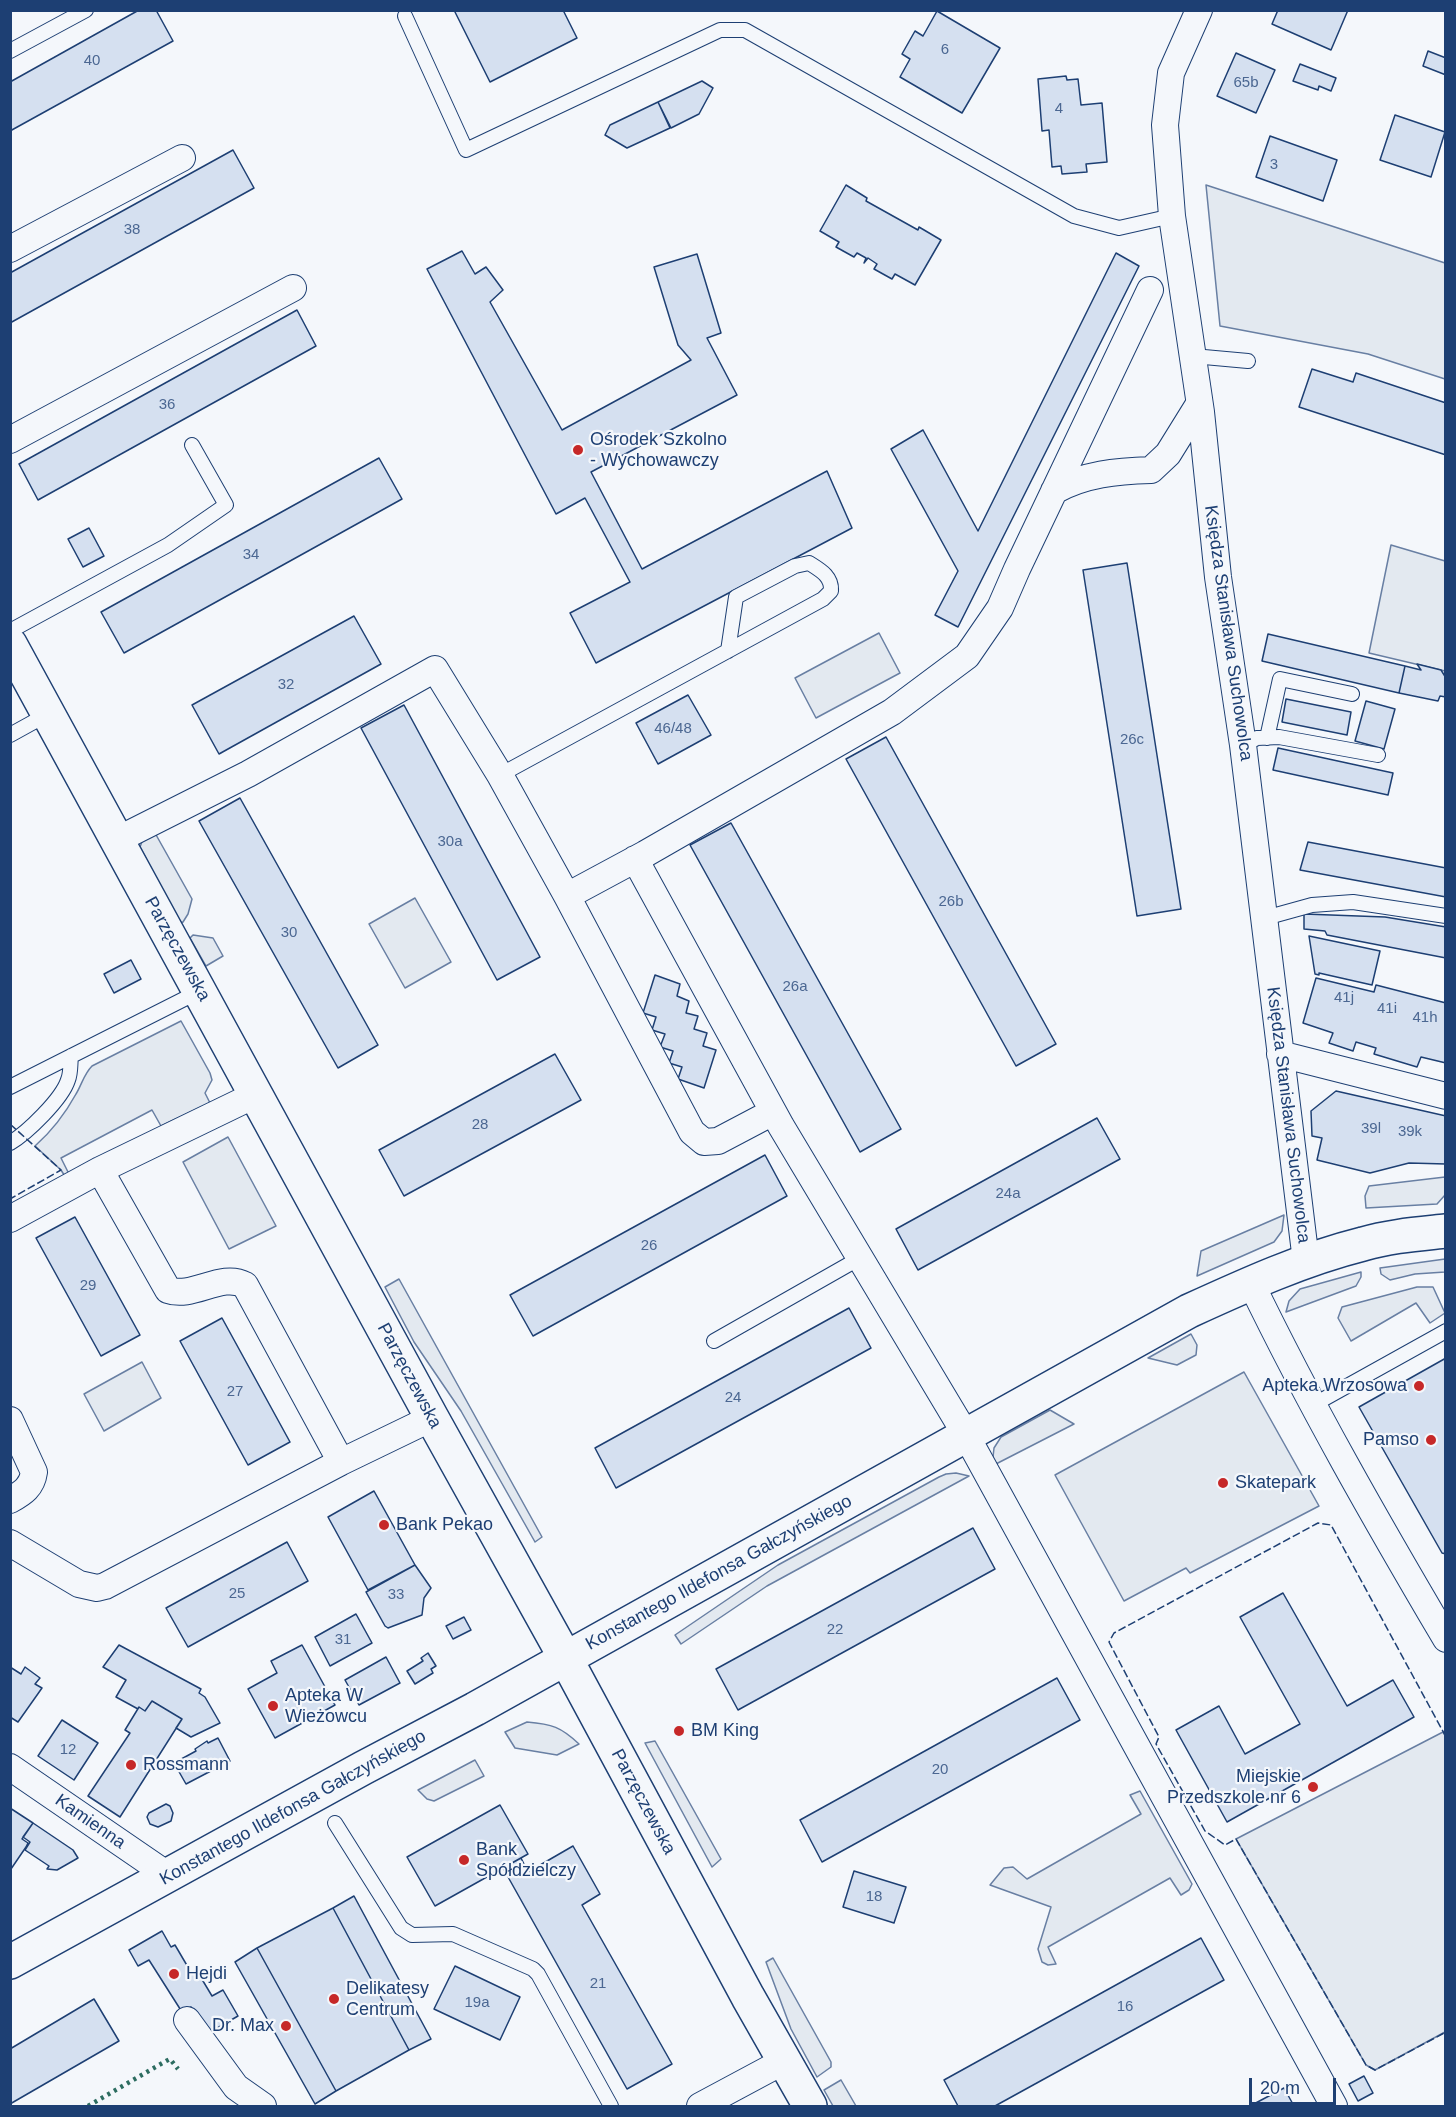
<!DOCTYPE html>
<html>
<head>
<meta charset="utf-8">
<style>
  body { margin:0 }
  #map { position:relative; width:1456px; height:2117px; overflow:hidden; background:#f4f7fb; font-family:Arial,sans-serif }
  canvas { display:block }
  .frame { position:absolute; inset:0; border:12px solid #1d3f73; pointer-events:none }
  .scale { position:absolute; left:1249px; top:2078px; width:87px; height:27px; box-sizing:border-box; border:3px solid #1d3f73; border-top:0; padding-left:8px; font-size:18px; line-height:21px; white-space:nowrap; color:#1d3f73; -webkit-text-stroke:4px #f4f7fb; paint-order:stroke }
</style>
</head>
<body>
<div id="map">
<canvas width="1456" height="2117"></canvas>
<div class="frame"></div>
<div class="scale">20 m</div>
</div>
<script>
const context = document.querySelector('canvas').getContext('2d');
context.lineJoin = 'round';
function fillPath(path, color) { context.fillStyle = color; context.fill(path, 'evenodd'); }
function trace(path, color, width, dash) { context.strokeStyle = color; context.lineWidth = width; context.lineCap = dash ? 'butt' : 'round'; context.setLineDash(dash || []); context.stroke(path); }
function label(font, color, halo, rows, align = 'center') {
  context.font = font + ' Arial,sans-serif'; context.lineWidth = 4.5; context.setLineDash([]); context.textBaseline = 'middle'; context.strokeStyle = halo; context.fillStyle = color; for (const [text, x, y, turn = 0] of rows) {
    context.save(); context.translate(x, y); context.rotate((+turn || 0) * Math.PI / 180); context.textAlign = isNaN(turn) ? turn : align; if (halo) context.strokeText(text, 0, 0); context.fillText(text, 0, 0); context.restore();
  }
}
const green = new Path2D(`
  M1206 185 1445 263V379L1368 354 1220 326Z
  M1391 545 1445 561V671L1369 653Z
  M879 633 900 673 816 718 795 678Z
  M155 833 192 899 188 914 183 922 180 923 140 847 143 839Z
  M415 898 451 962 405 988 369 924Z
  M193 935 213 938 223 956 206 966 190 938Z
  M181 1021 210 1073 212 1080 205 1093 210 1103 161 1126 152 1110 61 1158 69 1174 66 1178 61 1170 35 1146C52 1131 65 1114 76 1094 82 1084 84 1074 92 1066Z
  M228 1137 276 1226 229 1249 183 1162Z
  M1445 1177V1195L1437 1204 1366 1208 1365 1196 1369 1186Z
  M1284 1215 1282 1231 1274 1242 1197 1276 1201 1251Z
  M1445 1259V1272L1415 1274 1390 1280 1381 1274 1380 1268Z
  M1361 1272V1277L1356 1286 1286 1312 1289 1301 1300 1289Z
  M399 1279 542 1537 535 1542 461 1411 414 1342 385 1287Z
  M1417 1287H1433L1445 1313 1430 1323 1416 1303 1351 1341 1338 1318 1342 1307Z
  M1191 1334 1197 1345 1196 1355 1177 1365 1148 1358Z
  M142 1362 161 1398 104 1431 84 1394Z
  M1244 1372 1319 1506 1190 1573 1186 1568 1124 1601 1055 1475Z
  M1050 1410 1074 1424 992 1466 994 1448 1001 1437Z
  M956 1473 969 1476 767 1586 681 1644 675 1635 778 1565 939 1477 946 1474Z
  M527 1722C552 1724 561 1727 579 1744L557 1755 515 1748 505 1732Z
  M1443 1732 1446 1737 1445 2032 1375 2070 1366 2065 1236 1839Z
  M655 1741 721 1859 712 1867 645 1743Z
  M475 1760 484 1776 434 1801 427 1799 418 1790Z
  M1140 1791 1192 1884 1189 1890 1181 1895 1170 1878 1048 1947 1056 1964 1048 1965 1042 1962 1038 1949 1051 1907 990 1885 1004 1868 1013 1867 1027 1879 1141 1814 1130 1795Z
  M773 1958 831 2062V2067L817 2077 791 2029 766 1962Z
  M841 2080 856 2106H833L824 2090Z`);
const building = new Path2D(`
  M139 10H156L173 41 10 131V82Z
  M454 10H563L577 38 490 82Z
  M1278 10H1348L1331 50 1272 24Z
  M937 11 1000 48 962 113 900 77 910 59 902 54 915 31 923 36Z
  M1428 51 1446 58V75L1423 66Z
  M1236 53 1275 70 1256 113 1217 96Z
  M1300 64 1336 78 1331 91 1319 86 1318 90 1293 81Z
  M1066 76 1067 80 1078 79 1081 105 1102 103 1107 162 1086 164 1087 172 1062 174 1061 166 1052 167 1049 130 1042 131 1038 79Z
  M702 81 713 88 699 114 671 128 658 102Z
  M658 102 670 128 627 148 605 135 610 125Z
  M1395 115 1445 132 1431 177 1380 160Z
  M1270 136 1337 160 1323 201 1256 177Z
  M233 150 254 188 10 323V273Z
  M846 185 867 198 866 201 918 230 919 227 941 240 915 285 895 274 892 279 874 269 877 264 868 258 864 263 866 258 857 253 854 257 836 247 839 242 820 231Z
  M462 251 475 274 486 267 503 290 490 302 562 430 691 360 678 345 654 267 697 254 721 333 707 338 737 395 591 472 642 569 827 471 852 528 596 663 570 613 630 582 585 498 556 514 427 269Z
  M1116 253 1139 266 958 627 935 615 958 571 891 449 923 430 978 531Z
  M297 310 316 346 38 500 19 464Z
  M1312 369 1353 382 1356 373 1446 403V455L1299 407Z
  M379 458 402 499 124 653 101 612Z
  M89 528 104 556 83 567 68 539Z
  M1127 563 1181 909 1137 916 1083 570Z
  M354 616 381 664 219 754 192 705Z
  M1268 634 1405 666 1399 693 1262 661Z
  M1417 664 1441 670 1446 678V697L1440 696 1438 701 1399 693 1405 666 1421 670Z
  M688 695 711 735 658 764 636 723Z
  M1286 699 1351 712 1347 735 1282 722Z
  M1366 701 1395 709 1384 749 1355 741Z
  M404 705 540 957 497 980 361 728Z
  M886 737 1056 1044 1016 1066 846 759Z
  M1278 748 1393 773 1388 795 1273 770Z
  M240 798 378 1045 338 1068 199 821Z
  M731 823 901 1129 860 1152 690 845Z
  M1308 842 1446 868V897L1300 870Z
  M1304 914 1385 917 1446 927V958L1327 935 1325 931 1304 929Z
  M1309 936 1380 951 1372 985 1319 973V975L1315 974Z
  M131 960 141 979 114 993 104 974Z
  M655 975 680 984 677 996 689 1001 686 1013 698 1016 694 1029 707 1033 703 1046 716 1050 704 1088 678 1079 682 1067 669 1063 673 1051 660 1047 665 1034 652 1030 656 1017 643 1013Z
  M1316 978 1374 992 1376 985 1446 1003V1063L1421 1057 1417 1067 1374 1054 1376 1048 1356 1042 1353 1051 1329 1043 1333 1033 1303 1023Z
  M555 1054 581 1100 404 1196 379 1150Z
  M1336 1091 1446 1116V1164L1409 1163 1370 1173 1317 1160 1322 1138 1312 1136 1311 1111Z
  M1097 1118 1120 1159 918 1270 896 1229Z
  M765 1155 787 1196 533 1336 510 1295Z
  M75 1217 140 1335 101 1356 36 1238Z
  M849 1308 871 1348 616 1488 595 1448Z
  M222 1318 290 1442 248 1465 180 1341Z
  M1446 1358V1554L1442 1553 1359 1407Z
  M374 1491 415 1565 368 1590 328 1517Z
  M973 1528 995 1569 738 1710 716 1669Z
  M287 1542 308 1581 188 1647 166 1608Z
  M415 1565 431 1588 424 1598 422 1615 388 1628 385 1626 366 1592Z
  M1283 1593 1347 1706 1393 1680 1414 1717 1227 1822 1176 1730 1219 1706 1245 1754 1300 1724 1240 1617Z
  M356 1614 372 1643 330 1666 315 1637Z
  M464 1617 471 1630 453 1639 446 1626Z
  M119 1645 201 1689 199 1693 205 1697 220 1723 191 1737 176 1728 182 1719 152 1701 145 1711 139 1707 138 1709 116 1697 126 1680 103 1667Z
  M302 1645 335 1705 275 1738 248 1689 277 1673 271 1661Z
  M428 1653 436 1666 431 1669 433 1673 415 1684 407 1671 423 1661 421 1658Z
  M386 1657 400 1683 359 1705 345 1680Z
  M10 1667 21 1674 25 1667 40 1678 35 1684 42 1688 18 1722 10 1717Z
  M1057 1678 1080 1720 822 1862 800 1820Z
  M152 1701 182 1719 120 1817 88 1796 130 1733 125 1730 139 1707 145 1711Z
  M62 1720 98 1743 74 1780 38 1756Z
  M218 1738 230 1761 186 1784 174 1763 196 1751 195 1749 207 1741 208 1743Z
  M166 1804 170 1806 173 1813 171 1821 158 1827 150 1824 147 1817 149 1813Z
  M500 1805 528 1854 435 1906 407 1857Z
  M10 1808 33 1823 22 1839 28 1843 26 1847 11 1869Z
  M33 1823 73 1850 78 1858 57 1870 47 1869 49 1866 25 1850 30 1842 23 1837Z
  M573 1846 600 1894 582 1905 672 2064 627 2089 503 1868 521 1858 528 1872Z
  M854 1871 906 1887 894 1923 843 1907Z
  M354 1896 431 2039 409 2050 333 1908Z
  M333 1908 409 2050 336 2091 257 1948Z
  M162 1931 171 1947 175 1945 192 1974 197 1971 212 1996 223 1990 238 2016 207 2034 191 2007 182 2012 149 1960 138 1966 129 1950Z
  M1201 1938 1224 1980 995 2106H958L944 2080Z
  M257 1948 336 2091 315 2104 235 1962Z
  M455 1966 520 1997 500 2040 434 2009Z
  M94 1999 119 2041 10 2104V2049Z
  M1364 2076 1373 2093 1358 2101 1349 2084Z
  M1284 2088 1294 2106H1250Z`);
const service = new Path2D(`
  M405 16 466 150 720 30H745L1074 216 1119 228 1172 216
  M10 51 86 10
  M1193 356 1248 361
  M10 631 168 545 226 505 192 445
  M10 735 48 714
  M1267 738 1280 679 1352 694
  M1243 745 1257 738 1279 737 1378 755
  M500 775 823 599 831 591C832 576 820 570 809 563L795 566 736 597 728 651
  M1265 918 1312 905 1353 902 1446 916
  M10 1087 200 991
  M10 1143C27 1133 62 1099 68 1080 71 1073 70 1064 71 1056
  M714 1341 860 1258
  M1313 1405 1446 1331
  M335 1823 401 1928 412 1935 453 1934 533 1969 538 1974 611 2106`);
const minor = new Path2D(`
  M1199 10 1171 73 1165 125 1172 216 1201 412 1218 577 1243 745 1306 1261
  M10 249 182 158
  M10 440 293 288
  M1054 491C1084 474 1117 471 1151 470L1168 454 1199 404
  M117 840 248 774 435 669 500 775 567 896 692 1132 704 1142 718 1141 773 1112
  M635 859 781 1126 966 1435 1334 2106
  M567 896 645 854 892 712 967 656 1000 608 1017 569 1150 290
  M1280 1054 1446 1096
  M100 1170 168 1290C193 1299 221 1272 245 1285L341 1462
  M10 1219 100 1170 257 1094
  M1251 1283C1310 1405 1377 1522 1446 1639
  M10 1420 34 1472C32 1487 23 1493 10 1500
  M10 1543 79 1584 97 1588 105 1586 341 1462 432 1418
  M10 1767 169 1876
  M187 2020 236 2087 263 2106
  M700 2106 784 2061`);
const tertiary = new Path2D(`
  M10 644 432 1418 566 1659 748 1997 810 2106
  M10 1962 363 1768 475 1709 1189 1311C1246 1285 1303 1259 1363 1244 1390 1236 1418 1234 1446 1231`);
const hedge = new Path2D(`
  M88 2106 166 2061 170 2059 178 2069`);
const fence = new Path2D(`
  M10 1124 61 1170 10 1199
  M1446 1737 1331 1525 1318 1523 1114 1633 1109 1642 1159 1737 1156 1744 1205 1831 1225 1845 1236 1839 1366 2065 1375 2070 1446 2032`);
const markers = [
  [578,450,6,"#c62828"],
  [1419,1386,6,"#c62828"],
  [1431,1440,6,"#c62828"],
  [1223,1483,6,"#c62828"],
  [384,1525,6,"#c62828"],
  [273,1706,6,"#c62828"],
  [679,1731,6,"#c62828"],
  [131,1765,6,"#c62828"],
  [1313,1787,6,"#c62828"],
  [464,1860,6,"#c62828"],
  [174,1974,6,"#c62828"],
  [334,1999,6,"#c62828"],
  [286,2026,6,"#c62828"]
];
const numberNames = [
  ["6",945,50],
  ["40",92,61],
  ["65b",1246,83],
  ["4",1059,109],
  ["3",1274,165],
  ["38",132,230],
  ["36",167,405],
  ["34",251,555],
  ["32",286,685],
  ["46/48",673,729],
  ["26c",1132,740],
  ["30a",450,842],
  ["26b",951,902],
  ["30",289,933],
  ["26a",795,987],
  ["41j",1344,998],
  ["41i",1387,1009],
  ["41h",1425,1018],
  ["28",480,1125],
  ["39l",1371,1129],
  ["39k",1410,1132],
  ["24a",1008,1194],
  ["26",649,1246],
  ["29",88,1286],
  ["27",235,1392],
  ["24",733,1398],
  ["25",237,1594],
  ["33",396,1595],
  ["22",835,1630],
  ["31",343,1640],
  ["12",68,1750],
  ["20",940,1770],
  ["18",874,1897],
  ["21",598,1984],
  ["19a",477,2003],
  ["16",1125,2007]
];
const poiNames = [
  ["Ośrodek Szkolno",590,440],
  ["- Wychowawczy",590,461],
  ["Apteka Wrzosowa",1407,1386,"right"],
  ["Pamso",1419,1440,"right"],
  ["Skatepark",1235,1483],
  ["Bank Pekao",396,1525],
  ["Apteka W",285,1696],
  ["Wieżowcu",285,1717],
  ["BM King",691,1731],
  ["Rossmann",143,1765],
  ["Miejskie",1301,1777,"right"],
  ["Przedszkole nr 6",1301,1798,"right"],
  ["Bank",476,1850],
  ["Spółdzielczy",476,1871],
  ["Hejdi",186,1974],
  ["Delikatesy",346,1989],
  ["Centrum",346,2010],
  ["Dr. Max",274,2026,"right"]
];
const streetNames = [
  ["Księdza Stanisława Suchowolca",1228,633,82],
  ["Parzęczewska",177,949,61],
  ["Księdza Stanisława Suchowolca",1288,1115,83],
  ["Parzęczewska",409,1376,62],
  ["Konstantego Ildefonsa Gałczyńskiego",719,1573,-29],
  ["Parzęczewska",643,1802,62],
  ["Konstantego Ildefonsa Gałczyńskiego",293,1808,-29],
  ["Kamienna",90,1822,35]
];
fillPath(green, '#e3e9f0');
trace(green, '#687fa3', 1.5);
fillPath(building, '#d5e0f0');
trace(building, '#1d3f73', 1.5);
trace(service, '#1d3f73', 16);
trace(minor, '#1d3f73', 28);
trace(tertiary, '#1d3f73', 36);
trace(service, '#f4f7fb', 14);
trace(minor, '#f4f7fb', 26);
trace(tertiary, '#f4f7fb', 33);
trace(hedge, '#2c6c60', 4.5, [3, 4.5]);
trace(fence, '#1d3f73', 1.5, [8, 3]);
for (const [x, y, r, color] of markers) { const dot = new Path2D(); dot.arc(x, y, r, 0, 2 * Math.PI); context.fillStyle = color; context.fill(dot); trace(dot, '#f4f7fb', 2); }
label('15px', '#4b6792', null, numberNames);
label('18px', '#1d3f73', '#f4f7fb', poiNames, 'left');
label('18px', '#1d3f73', '#f4f7fb', streetNames);
</script>
</body>
</html>
